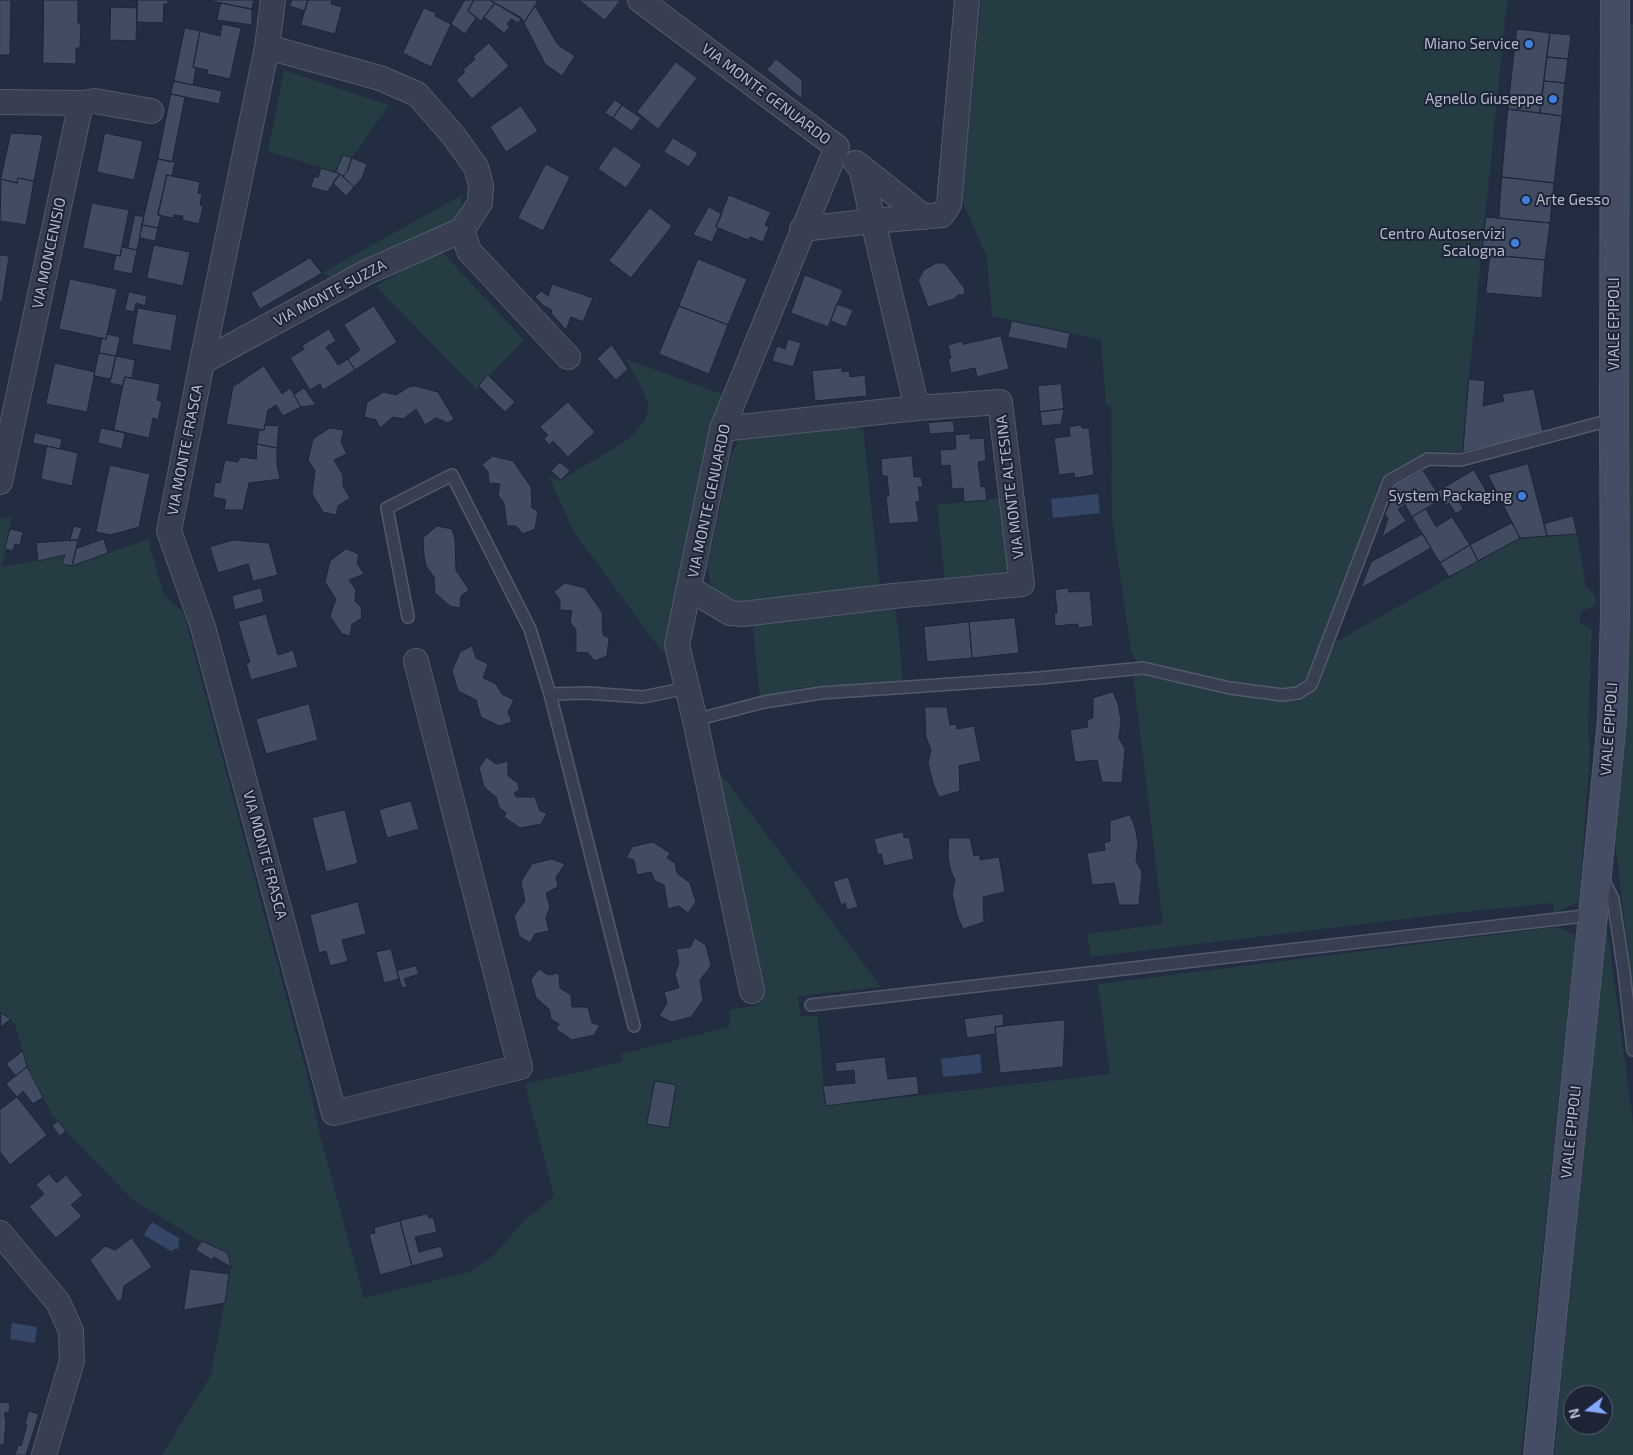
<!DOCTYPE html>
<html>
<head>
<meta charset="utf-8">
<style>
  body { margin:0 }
  #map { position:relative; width:1633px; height:1455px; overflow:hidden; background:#232d41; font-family:"Exo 2",sans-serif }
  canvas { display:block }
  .north { position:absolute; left:1563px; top:1385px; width:50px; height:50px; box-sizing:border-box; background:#1c2436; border:1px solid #586072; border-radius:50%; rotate:255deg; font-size:14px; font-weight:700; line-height:20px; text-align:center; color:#b3bacb }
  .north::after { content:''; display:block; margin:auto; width:18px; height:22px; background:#85a8ff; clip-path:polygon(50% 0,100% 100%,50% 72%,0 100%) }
</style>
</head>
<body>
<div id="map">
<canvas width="1633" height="1455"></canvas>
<div class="north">N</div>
</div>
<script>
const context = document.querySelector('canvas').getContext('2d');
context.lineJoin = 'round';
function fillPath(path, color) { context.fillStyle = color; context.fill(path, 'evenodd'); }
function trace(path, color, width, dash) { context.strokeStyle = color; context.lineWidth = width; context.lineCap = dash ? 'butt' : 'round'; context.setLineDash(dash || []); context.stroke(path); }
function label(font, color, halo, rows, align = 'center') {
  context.font = font + ' "Exo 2",sans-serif'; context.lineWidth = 4; context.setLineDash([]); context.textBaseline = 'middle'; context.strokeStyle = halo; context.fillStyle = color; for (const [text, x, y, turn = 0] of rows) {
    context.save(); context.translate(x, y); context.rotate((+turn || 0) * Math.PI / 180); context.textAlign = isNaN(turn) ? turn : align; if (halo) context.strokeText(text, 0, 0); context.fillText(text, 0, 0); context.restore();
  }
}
const green = new Path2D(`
  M981 0H1507L1469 379 1463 452 1428 451 1382 479 1312 666 1303 683 1294 689 1281 690 1212 678 1135 660 1131 651 1112 518 1111 405H1106L1101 340 992 316 987 257 962 201Z
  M1633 24V992L1613 824 1623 722 1629 530 1630 26Z
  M284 70 389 105 352 158 343 155 336 172 268 151Z
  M462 195 459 217 448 226 330 277 322 273Z
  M434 253H442L446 256 524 340 476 389 376 286Z
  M626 359 724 395 706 443 663 653 574 532 549 477 561 480 629 439 646 419 648 404 644 392Z
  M840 425 863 429 880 588 746 607 713 593 707 567 731 455 736 446 739 437Z
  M1000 498 1008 575 945 581 937 505Z
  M12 516 2 567 65 555 72 566 148 539 164 596 183 611 308 1078 319 1132 364 1298 470 1272 493 1256 524 1221 554 1196 525 1084 622 1062 621 1054 729 1027 731 1010 757 1005 761 995 712 762 881 987 798 996 800 1016H817L826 1106 1110 1074 1098 984 1556 927 1576 935 1521 1455H162L211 1375 231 1267 228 1253 196 1239 132 1199 70 1136 52 1115 27 1067 15 1025 11 1019 0 1012V519Z
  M1577 534 1586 587 1595 595V606L1581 611 1579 623 1592 629 1588 728 1590 753 1579 902 1554 913 1553 903 1454 913 1091 957 1087 934 1163 924 1133 674 1279 701H1298L1317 689 1331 652 1337 641 1520 538Z
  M888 605 896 611 903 681 798 688 760 699 753 628 755 617Z
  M1606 920 1633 1123V1455H1554ZM1573 1395H1603V1425H1573Z`);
const water = new Path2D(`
  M1098 494 1100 513 1053 518 1051 499Z
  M980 1054 982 1073 943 1077 941 1059Z
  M152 1222 180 1239 178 1242 179 1244 178 1249H173L172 1252 144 1235Z
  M12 1323 37 1327 35 1343 10 1339Z`);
const building = new Path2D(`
  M0 0H11L10 55H0Z
  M44 0H78V23H81L80 48H76V64L43 63Z
  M138 0H168V4H164L163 23 137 22Z
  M207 0H254L252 9Z
  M292 0H308L305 11 290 6Z
  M308 0H332L331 4 342 7 335 34 301 25Z
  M465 0H474L468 11 476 18 465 34 451 24Z
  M474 0H490L495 3 481 21 468 11Z
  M490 0H536L538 1 525 21Z
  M579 0H618L620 1 605 20Z
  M221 3 252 9V25L217 20Z
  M495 3 522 18 518 23 511 19 507 24 510 27 504 33 484 17Z
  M535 6 558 45 575 56 562 76 545 64 524 23Z
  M111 7 137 8 136 41 110 40Z
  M424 8 436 13 435 16 451 24 431 67 403 53Z
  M222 24 241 28 230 79 207 74 208 70 193 67 200 31 220 36Z
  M185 28 200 31 193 67 196 68 193 85 174 81Z
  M1517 29 1550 33 1540 113 1508 109Z
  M1550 33 1571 35 1568 59 1547 57Z
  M489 43 509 66 472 99 456 80 465 72 463 70 475 59 473 57Z
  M1547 57 1568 59 1565 83 1544 81Z
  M776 59 802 80V99L767 70Z
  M676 62 697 78 658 129 637 112Z
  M174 81 222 91 219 104 171 94Z
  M1544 81 1565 83 1562 116 1540 113Z
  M171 94 185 97 172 162 158 159Z
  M615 100 622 105 613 118 605 113Z
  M622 105 641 118 632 131 613 118Z
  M521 106 538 131 506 152 490 127Z
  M1508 109 1562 116 1554 183 1502 177Z
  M11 133 43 135 34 181 18 178 17 183 1 179Z
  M105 133 143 141 134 180 97 172Z
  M673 138 698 153 689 167 664 152Z
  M614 146 642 165 626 188 598 169Z
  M343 155 352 158 347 172 343 176 336 172Z
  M352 158 367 164 362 178 354 187 343 176 347 172Z
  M158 159 175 162 172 176 167 175 158 215H161L158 228 142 225Z
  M546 164 570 177 543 231 518 218Z
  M321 168 340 174 327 192 311 187 314 177H318Z
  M340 174 354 187 346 196 333 183Z
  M167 175 200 182 198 193 202 194 200 205 203 206 199 224 182 220 183 216 174 215 173 218 158 215Z
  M1502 177 1554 183 1550 223 1499 218Z
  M18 178 34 181 26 225 0 221 1 179 17 183Z
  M729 195 771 212 765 225 769 227 763 242 750 237 748 240 716 227Z
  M92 203 129 210 120 256 83 248Z
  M709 207 722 214 716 227 718 228 712 242 693 235Z
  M650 208 672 226 631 278 609 261Z
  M135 215 144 217 137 250 128 248Z
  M1486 217 1550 223 1545 260 1482 254Z
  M142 225 158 228 155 241 140 238Z
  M154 245 190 252 183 286 147 278Z
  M122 247 137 250 132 274 113 270 116 255 120 256Z
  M0 255 9 256 2 302H0Z
  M1490 255 1545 260 1542 298 1486 293Z
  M310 258 322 273 260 309 251 293Z
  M698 259 747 279 728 325 679 306Z
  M937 263H943L947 265 965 289 964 295H958L954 299 928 307 918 280 924 270Z
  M805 275 843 290 828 327 791 313Z
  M70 279 117 289 106 339 59 329Z
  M552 284 593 298 583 322 571 317 566 330 551 313 552 310 544 306 535 297 541 291 548 296Z
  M129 292 147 296 145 306 136 303 134 312 125 310Z
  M837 304 853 310 846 327 831 321Z
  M374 306 397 342 355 370 348 359 360 350 344 325Z
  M679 306 728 325 709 374 659 354Z
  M138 308 177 315 171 351 132 344Z
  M1012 321 1070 333 1067 349 1008 337Z
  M329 329 336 341 326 347 338 365 348 359 355 370 323 390 320 384 310 390 290 358 304 349 302 346Z
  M107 334 120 337 116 356 99 353 102 338 106 339Z
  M1001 336 1009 369 977 377 975 368 951 373 948 359 951 358 948 345 962 341 963 344Z
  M788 339 801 343 793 367 772 361 777 346 785 349Z
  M612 345 628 369 616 380 597 359Z
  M99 353 116 356 111 379 94 376Z
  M116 356 135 360 132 378 125 377 123 386 110 383Z
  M55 363 95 372 87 412 46 404Z
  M264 366 282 394 290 388 301 407 283 416 276 405 268 410 264 430 226 424 233 387Z
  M842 368V372L849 371 850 377 865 375 867 396 815 401 812 371Z
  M488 375 515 402 505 412 479 386Z
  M125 377 160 384 157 400 162 401 158 420 153 418 149 438 114 430Z
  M1469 379 1485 381 1483 406 1504 401 1502 394 1534 389 1543 433 1463 452Z
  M1061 384 1064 409 1040 412 1038 386Z
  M416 386 438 392 454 419 448 423 436 418 425 425 416 409 403 419 393 417 380 428 376 420 364 417 367 402 384 392 396 395 409 387Z
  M304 388 316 405 301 407 294 395Z
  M568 402 595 432 568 457 553 441 549 445 544 439 548 435 540 427Z
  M1064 409 1061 424 1042 426 1040 412Z
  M953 421 955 432 930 434 928 423Z
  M265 425 279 426 277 448 257 444 259 430H264Z
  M1081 425 1082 428H1089L1094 475 1075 478 1074 473 1059 475 1054 438 1070 436 1069 427Z
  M101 428 125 433 122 449 98 443Z
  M330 428 344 430 341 442 347 454 334 460 343 475V486L350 498 338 506 336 515 323 512 312 494 315 471 308 460 313 439Z
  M35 433 62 439 60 449 33 443Z
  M970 434V439L984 438 986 461 978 462 981 487 985 486 987 500 964 502 963 488 952 489 950 465 941 466 940 450 956 449 955 435Z
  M257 444 277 448V465L280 479 249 483 243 510H224L226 500 213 497 215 482 220 483 225 460 238 462 240 457 256 459Z
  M47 446 78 453 72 486 41 479Z
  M493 456 513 461 531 487 532 508 538 511 535 529 523 534 516 526H507L504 503 498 495 500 484 489 483 488 472 482 465Z
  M912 456 914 477H921L923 487H918L920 501 916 502 919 522 889 524 886 497 889 496 887 476H882L881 459Z
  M560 462 570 471 561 480 551 471Z
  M1528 464 1547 536 1520 538 1488 475Z
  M110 465 150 474 139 527 110 535 96 532Z
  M1423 470 1441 499 1412 517 1394 486Z
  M1474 470 1488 494 1474 503 1469 495 1459 501 1463 509 1456 514 1449 503 1445 505 1437 492Z
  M1396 489 1405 505 1398 509 1406 521 1382 537 1388 518 1385 515Z
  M1426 509 1436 527 1452 517 1470 545 1440 563 1412 517Z
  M1573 516 1577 534 1547 536 1544 524Z
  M1512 523 1520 538 1478 561 1470 545Z
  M74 526 82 528 78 540 70 541Z
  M437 526 452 529 455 539 456 570 469 590 461 596 460 608 450 606 435 593 434 577 426 566 424 556 423 538Z
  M10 529 23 532 20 545 15 544 13 551 5 549Z
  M1423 534 1431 548 1361 588 1371 562Z
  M104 539 108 553 72 566 76 549Z
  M78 540 72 566 62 564 65 555 38 561 36 543Z
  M233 540 269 543 278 575 253 581 248 564 218 573 210 547Z
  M1470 545 1478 561 1449 577 1440 563Z
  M346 549 359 554 357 563 364 574 349 580 356 590 355 601 361 607 362 618 352 624 350 636 342 634 330 616 336 599 325 582 330 561Z
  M565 583 585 588 602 612 603 635 609 638 607 656 595 661 588 653 576 652V630L570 622 572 611 560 610V600L554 592Z
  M261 588 264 602 235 610 232 596Z
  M1068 588 1069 592 1090 591 1093 626 1078 628V624L1055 626 1054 613H1057L1055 590Z
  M266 614 278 655 293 650 298 667 251 680 246 663 250 662 238 622Z
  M1015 618 1019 653 972 658 969 622Z
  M969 622 972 658 927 662 924 627Z
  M472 646 476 658 488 664 483 678 496 684 502 694 514 700 508 712 512 722 499 726 481 717 476 700 458 691 452 671 460 652Z
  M1113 692 1118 704 1121 720 1119 738 1125 749 1122 783 1102 782 1097 760 1075 762 1070 730 1088 727 1087 720 1093 718V698Z
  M309 704 318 740 266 754 256 719Z
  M925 707H947L950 725 956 724 957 729 974 726 981 761 959 766 960 791 939 797 933 783 928 763 931 750 926 737Z
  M487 757 496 764 508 761V776L518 783 519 790 514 793 516 797H535L540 811 547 813 541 824 520 828 504 817 506 813 499 807 496 797 484 787 479 768Z
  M411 801 419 829 387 838 379 810Z
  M345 810 358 863 326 872 312 818Z
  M1130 815 1135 827 1138 843 1136 861 1142 872 1139 905H1119L1114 883 1092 885 1087 853 1105 850 1104 843 1110 841V821Z
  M903 832 904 838 909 837 914 859 884 866 881 854 878 855 874 839Z
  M949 838H970L974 856 980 855V860L999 857 1002 873 1005 892 983 897 984 922 963 929 957 915 952 894 955 881 950 868 948 856Z
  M653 842 670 853 667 858 675 863 677 873 690 883 696 902 688 913 679 906 668 909 664 885 655 881 651 872 637 875 634 860 626 858 632 847Z
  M552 859 565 864 556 877 558 887 546 893 550 907 546 918 549 931 535 934 530 943 519 936 514 916 525 901 521 882 532 864Z
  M848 877 858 907 847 910 845 903 841 905 833 882Z
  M358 902 366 934 342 940 348 961 330 966 326 951 319 953 310 915Z
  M695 938 706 945 711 966 700 980 703 1000 691 1017 672 1022 659 1016 667 1003 664 992 679 988 675 974 679 963 676 949 690 947Z
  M391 949 399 979 384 983 376 952Z
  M416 966 419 974 404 979 407 987 402 988 397 971Z
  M539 969 548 975 559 973 560 988 571 995 572 1007H588L592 1023 600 1025 594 1035 572 1040 556 1029 559 1024 551 1019 549 1009 536 998 531 980Z
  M1 1013 11 1019 1 1027Z
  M1003 1014 1004 1026 995 1027 996 1034 967 1038 964 1019Z
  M1065 1020 1063 1067 1000 1073 995 1027Z
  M23 1051 27 1067 16 1076 6 1064Z
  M885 1057 888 1079 917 1076 919 1094 826 1106 823 1086 855 1083 854 1070 836 1072 835 1063Z
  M27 1067 43 1097 33 1104 23 1091 17 1097 6 1084Z
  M655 1081 676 1085 669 1128 647 1124Z
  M17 1097 47 1135 10 1165 0 1152V1110Z
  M58 1121 66 1131 60 1136 52 1126Z
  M49 1174 57 1183 66 1175 83 1195 71 1205 82 1216 56 1238 29 1207 44 1194 36 1185Z
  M427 1214 429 1218 433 1217 437 1232 415 1237 419 1252 441 1246 444 1257 412 1266 400 1221Z
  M400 1221 412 1266 380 1275 369 1234 375 1233 374 1228Z
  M132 1238 152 1267 124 1286 122 1299 118 1302 90 1260 105 1246 115 1250Z
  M202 1241 228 1253 231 1267 214 1257 212 1260 196 1250Z
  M190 1269 229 1274 225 1303 184 1310Z
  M0 1402 10 1403 9 1413 5 1412V1419H6L4 1445H0Z
  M29 1411 39 1414 26 1455H15L18 1445 21 1446 27 1425H25Z`);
const service = new Path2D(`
  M408 617 387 508 452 475 530 629 550 694 634 1026
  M550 694 587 693 643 697 687 688
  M695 720 764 702 821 693 1040 678 1143 668 1230 688 1282 695 1298 693 1311 685 1389 481 1428 459 1461 460 1614 419
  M1603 879 1613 899 1624 972 1633 1050
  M811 1005 1593 915`);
const minor = new Path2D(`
  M273 0 267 47 202 362 169 531 203 627 334 1113 520 1067 416 661
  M640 0 837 147 722 429 677 645 695 720 752 991
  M267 47 380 78 417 94 453 135 476 167 481 185 480 203 462 230 469 251 568 357
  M0 102 81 103 0 482
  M81 103 95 101 151 111
  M856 163 924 217
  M802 229 873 221 861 167
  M202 362 367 272 462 230
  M722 429 917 408
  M690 589 730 613 743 614 893 596 1022 584 1000 402 917 408 873 221 942 215 949 204 967 0
  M0 1233 58 1302 71 1331 72 1361 44 1455`);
const secondary = new Path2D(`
  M1538 1455 1593 915 1612 720 1615 613 1614 419 1615 0`);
const markers = [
  [1529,44,5,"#3f7fe0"],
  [1553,99,5,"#3f7fe0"],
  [1526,200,5,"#3f7fe0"],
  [1515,243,5,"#3f7fe0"],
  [1522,496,5,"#3f7fe0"]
];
const poiNames = [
  ["Miano Service",1519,44],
  ["Agnello Giuseppe",1543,99],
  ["Arte Gesso",1536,200,"left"],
  ["Centro Autoservizi",1505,234],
  ["Scalogna",1505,251],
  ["System Packaging",1512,496]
];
const streetNames = [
  ["VIA MONTE GENUARDO",766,94,37],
  ["VIA MONCENISIO",49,253,-78],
  ["VIA MONTE SUZZA",330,293,-28],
  ["VIALE EPIPOLI",1614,324,-90],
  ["VIA MONTE FRASCA",185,450,-79],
  ["VIA MONTE ALTESINA",1010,487,-97],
  ["VIA MONTE GENUARDO",709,501,-78],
  ["VIALE EPIPOLI",1609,729,-86],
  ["VIA MONTE FRASCA",265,855,75],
  ["VIALE EPIPOLI",1571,1132,-84]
];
fillPath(green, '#253c42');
fillPath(water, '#354669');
fillPath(building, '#414c63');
trace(building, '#1e2638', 1);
trace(service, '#525a6b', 14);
trace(minor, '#525a6b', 26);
trace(secondary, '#525a6b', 30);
trace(service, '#373f51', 11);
trace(minor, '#373f51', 24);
trace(secondary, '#454d64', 28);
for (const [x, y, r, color] of markers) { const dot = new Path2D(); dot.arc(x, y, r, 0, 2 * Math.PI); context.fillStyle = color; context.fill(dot); trace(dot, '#1c2436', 2); }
label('15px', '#b3bacb', '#1c2436', poiNames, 'right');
label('15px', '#b3bacb', '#1c2436', streetNames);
</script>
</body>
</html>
